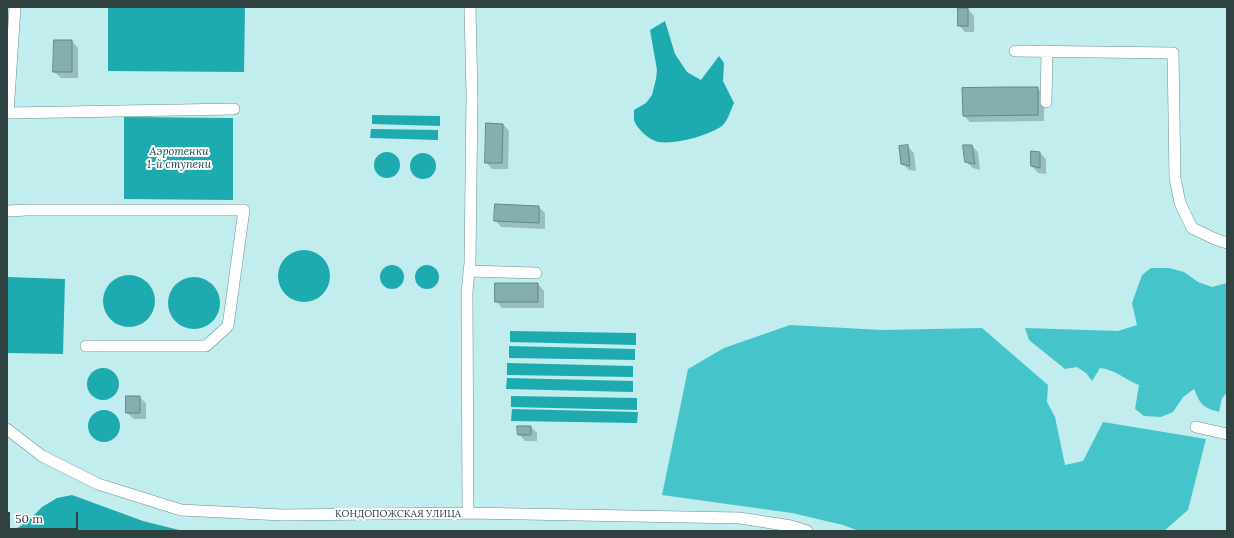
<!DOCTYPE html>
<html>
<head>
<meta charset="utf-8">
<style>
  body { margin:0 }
  #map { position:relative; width:1234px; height:538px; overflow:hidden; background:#c1edee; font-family:Lora,serif }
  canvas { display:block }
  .frame { position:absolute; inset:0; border:8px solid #2f4141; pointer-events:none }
  .scale { position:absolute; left:8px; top:512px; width:70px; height:18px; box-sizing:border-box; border:2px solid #2f4141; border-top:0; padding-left:5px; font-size:12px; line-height:14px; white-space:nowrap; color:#2f4141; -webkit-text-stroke:3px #fff; paint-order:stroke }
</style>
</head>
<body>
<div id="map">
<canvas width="1234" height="538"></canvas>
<div class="frame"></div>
<div class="scale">50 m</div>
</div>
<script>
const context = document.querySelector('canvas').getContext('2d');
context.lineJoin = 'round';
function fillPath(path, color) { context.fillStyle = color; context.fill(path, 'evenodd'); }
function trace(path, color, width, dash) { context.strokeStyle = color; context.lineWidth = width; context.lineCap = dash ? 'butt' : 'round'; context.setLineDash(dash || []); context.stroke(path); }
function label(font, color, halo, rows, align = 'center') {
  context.font = font + ' Lora,serif'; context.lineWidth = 4; context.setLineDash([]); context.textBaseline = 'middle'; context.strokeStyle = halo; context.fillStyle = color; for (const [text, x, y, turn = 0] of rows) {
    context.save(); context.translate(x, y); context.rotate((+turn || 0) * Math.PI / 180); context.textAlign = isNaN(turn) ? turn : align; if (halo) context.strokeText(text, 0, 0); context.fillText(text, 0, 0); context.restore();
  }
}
const forest = new Path2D(`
  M1151 268H1169L1184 272 1198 282 1212 287 1227 283V393L1222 398 1219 412C1202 407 1201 405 1194 389L1183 397 1173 412 1161 417 1144 416 1135 409 1139 385C1126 380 1114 369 1100 368L1092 381 1086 373 1077 367 1065 369 1029 340 1025 328 1118 331 1137 325 1132 303 1142 275Z
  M790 325 882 330 982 328 1048 385 1047 402 1055 417 1065 465 1083 461 1103 422 1206 439 1188 510 1164 531H859L843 525 792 513 662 495 688 369 724 348Z`);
const water = new Path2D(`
  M108 7H245L244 72 108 71Z
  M665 21 675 54 687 72 701 80 719 56 724 63 723 81 734 103C731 109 728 120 723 125 712 135 666 148 653 140 646 137 636 127 634 120 634 117 634 113 634 110L646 103 652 95 656 79 657 70 650 30Z
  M372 115 440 116V126L372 124Z
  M124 117 233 118V200L124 199Z
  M371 129 438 130V140L370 138Z
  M374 165a13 13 0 1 1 26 0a13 13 0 1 1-26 0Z
  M410 166a13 13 0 1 1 26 0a13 13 0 1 1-26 0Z
  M278 276a26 26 0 1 1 52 0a26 26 0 1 1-52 0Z
  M380 277a12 12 0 1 1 24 0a12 12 0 1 1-24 0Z
  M415 277a12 12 0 1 1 24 0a12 12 0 1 1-24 0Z
  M103 301a26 26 0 1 1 52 0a26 26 0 1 1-52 0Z
  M168 303a26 26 0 1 1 52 0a26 26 0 1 1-52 0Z
  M7 277 65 279 63 354 7 353Z
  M510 331 636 333V345L510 342Z
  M509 346 635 349V360L509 358Z
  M507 363 633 366V377L507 375Z
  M87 384a16 16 0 1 1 32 0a16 16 0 1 1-32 0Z
  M507 378 633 381V392L506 389Z
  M511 396 637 398V410L511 407Z
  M512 409 638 412 637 423 511 421Z
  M88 426a16 16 0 1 1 32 0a16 16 0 1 1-32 0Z
  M72 495 143 521 183 531H13L28 521 42 507 57 498Z`);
const shadow = new Path2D(`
  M7 7H8L7 29Z
  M968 9 974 16V32H965L959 25Z
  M72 41 78 48V78H61L54 72Z
  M1037 88 1044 94V121L970 122 964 116Z
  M503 124 509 131 508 169H492L486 162Z
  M972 146 978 152 980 170 973 168 966 162Z
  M908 147 914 153 916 171 909 170 902 163Z
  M1040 153 1046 159V174L1038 173 1032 166Z
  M496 205 539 207 545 213V229L501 227 495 220Z
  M538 284 544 291V308H502L496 301Z
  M139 397 146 403V419H134L127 413Z
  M531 427 537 433V441H525L519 434Z`);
const building = new Path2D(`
  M958 8H968V26H958Z
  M54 40H72V72H53Z
  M1009 87H1038V115L963 116 962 88Z
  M486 123 503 124 502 163H485Z
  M908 145 910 166 901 164 899 146Z
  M963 145H972L975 164 965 162Z
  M1031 151 1040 152V168L1031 166Z
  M495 204 539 206V223L494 221Z
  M495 283H538V302H495Z
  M126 396H140V413H126Z
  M517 426H531V435H518Z`);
const minor = new Path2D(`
  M15 7 8 113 234 109
  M1015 51 1173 53 1175 178 1180 203 1192 228 1215 239 1227 243
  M1046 102 1047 51
  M7 211 27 210H244L228 326 206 346H86
  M469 271 536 273
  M1196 427 1227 434
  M7 429 42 456 98 484 181 510 282 515 468 513 740 518 791 526 807 531
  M468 513 467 292 470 263 472 96 470 7`);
const streetNames = [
  ["КОНДОПОЖСКАЯ УЛИЦА",398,514]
];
const waterNames = [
  ["Аэротенки",179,152],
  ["1-й ступени",179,165]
];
fillPath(forest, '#45c5c9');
fillPath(water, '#1dabb0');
fillPath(shadow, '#0003');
fillPath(building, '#84aeaf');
trace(building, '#5e8788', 1);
trace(minor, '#689192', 12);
trace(minor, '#fff', 11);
label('10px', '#2f4141', '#fff', streetNames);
label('italic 11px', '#023f41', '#fff', waterNames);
</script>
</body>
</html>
